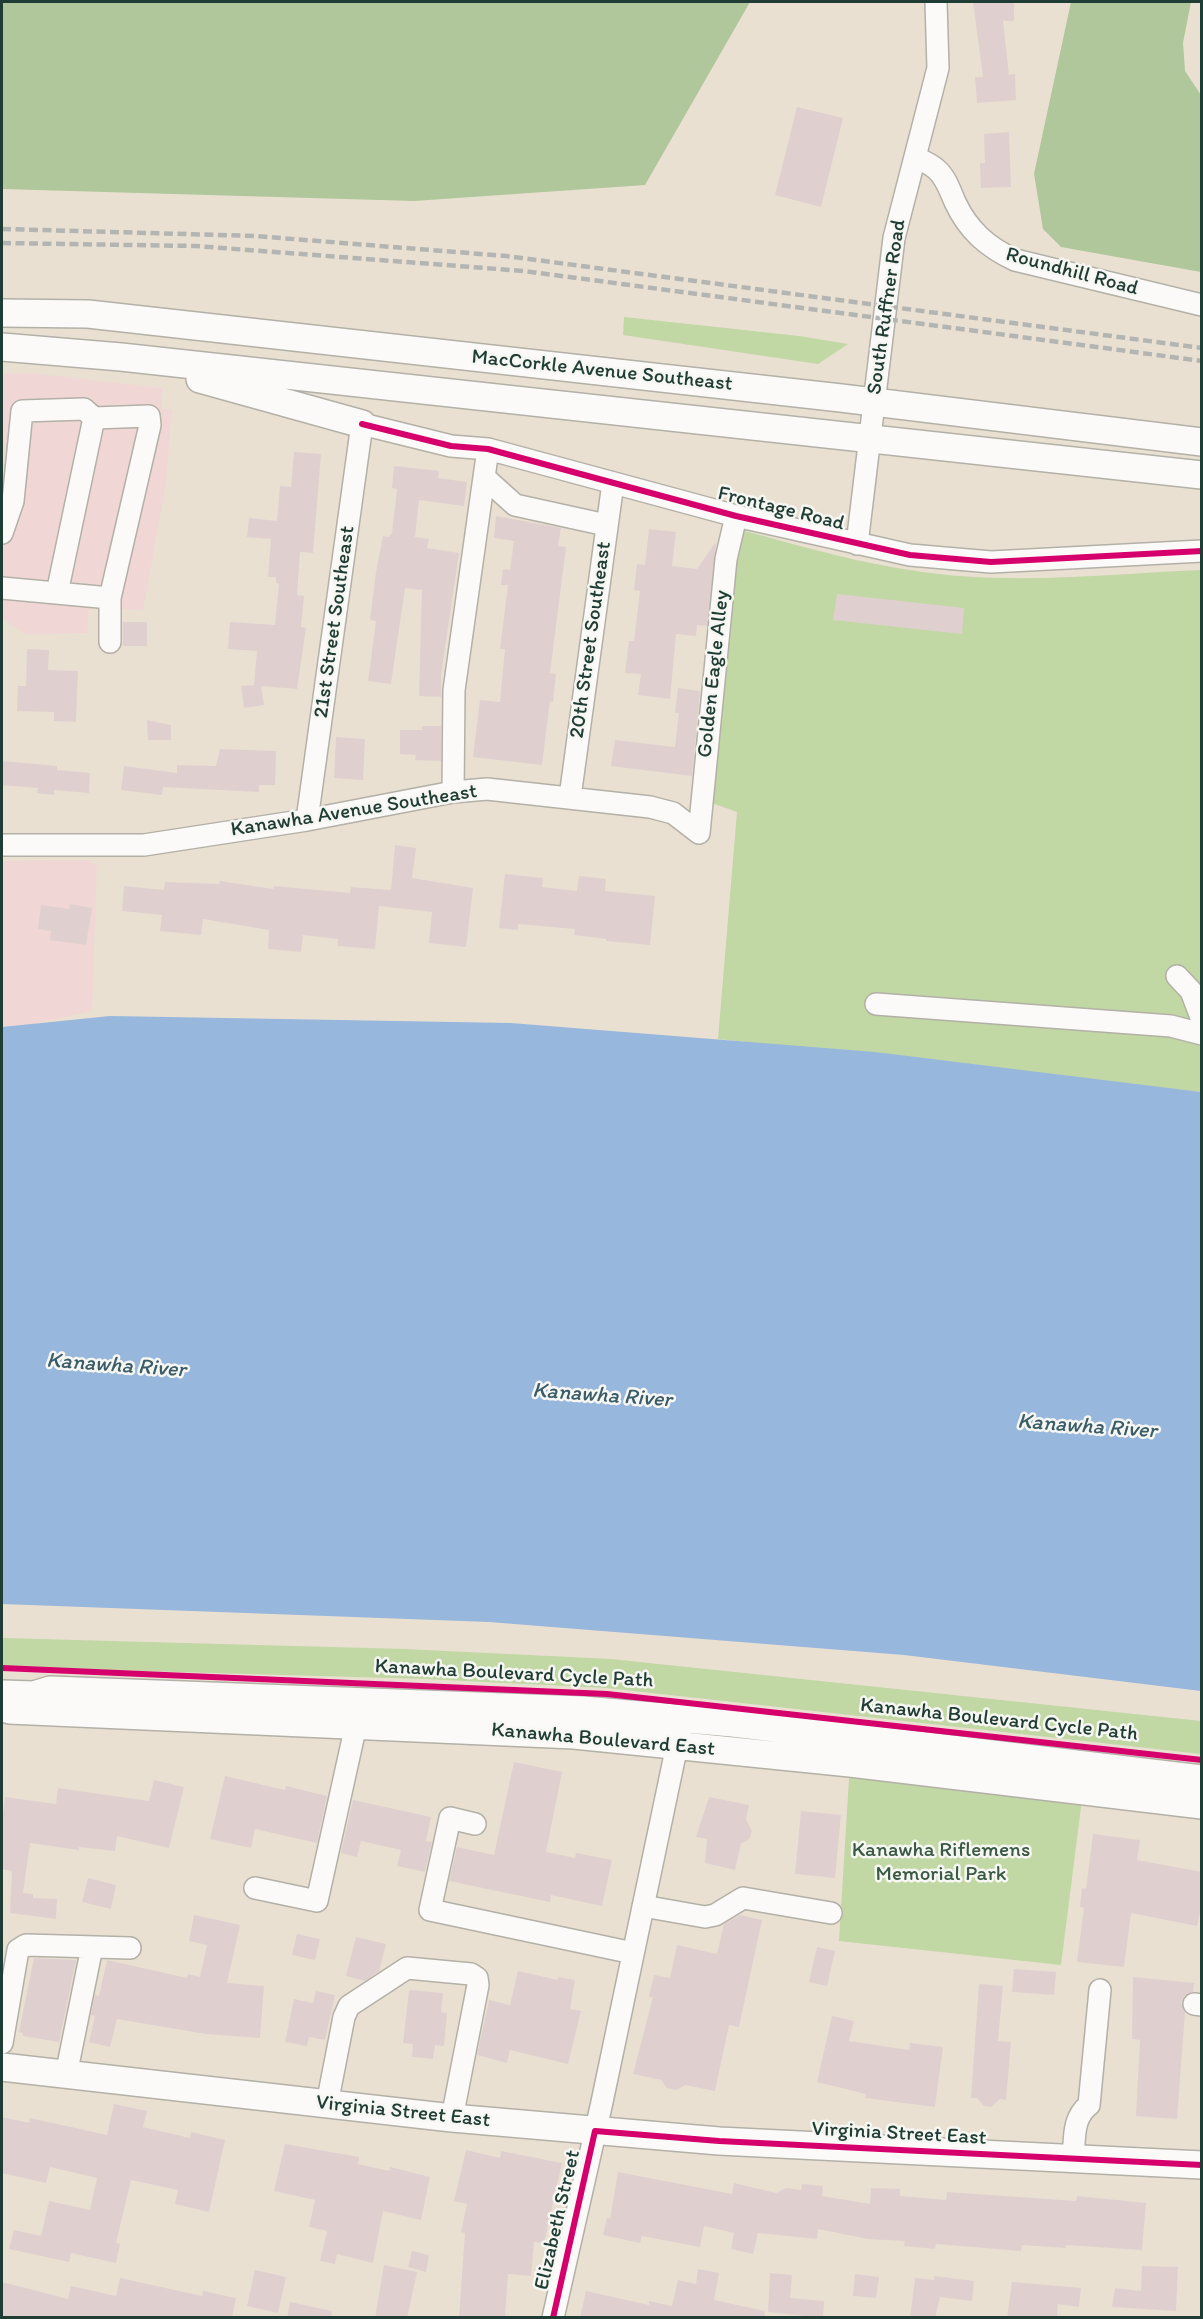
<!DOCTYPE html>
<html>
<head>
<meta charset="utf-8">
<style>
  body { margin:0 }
  #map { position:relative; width:1203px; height:2319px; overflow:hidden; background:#e9e0d2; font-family:Itim,sans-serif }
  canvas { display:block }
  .frame { position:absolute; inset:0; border:3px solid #1f3d34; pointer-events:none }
</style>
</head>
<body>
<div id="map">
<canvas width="1203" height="2319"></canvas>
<div class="frame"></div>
</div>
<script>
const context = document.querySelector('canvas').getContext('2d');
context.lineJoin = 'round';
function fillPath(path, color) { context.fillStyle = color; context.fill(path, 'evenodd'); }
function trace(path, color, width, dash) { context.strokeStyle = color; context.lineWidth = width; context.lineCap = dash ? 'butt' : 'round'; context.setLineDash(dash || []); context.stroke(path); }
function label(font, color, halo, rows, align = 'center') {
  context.font = font + ' Itim,sans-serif'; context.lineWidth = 5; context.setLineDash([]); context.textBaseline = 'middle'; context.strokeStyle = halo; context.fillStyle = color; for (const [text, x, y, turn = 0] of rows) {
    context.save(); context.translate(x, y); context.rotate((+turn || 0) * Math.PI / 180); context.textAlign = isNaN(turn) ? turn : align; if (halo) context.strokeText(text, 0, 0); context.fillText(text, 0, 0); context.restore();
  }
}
const built = new Path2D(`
  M30 373 163 388 161 409H172L166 483 143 610 89 607 87 633 25 634 2 618V374Z
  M89 860 97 866 92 1011 2 1031V861Z`);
const green = new Path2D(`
  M624 317 799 336 848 344 818 364 623 335Z
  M741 530C801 546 861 564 923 572 1015 585 1110 574 1201 570V1092L718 1039 737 812 709 802Z
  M2 1638 405 1649 611 1659 1201 1721V1754L607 1688 425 1679 2 1667Z
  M850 1763 1083 1791 1061 1965 839 1941Z`);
const forest = new Path2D(`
  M2 2H750L645 185 414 201 2 189Z
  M1071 2H1191L1183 43 1185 71 1201 95V272L1061 247 1043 229 1034 174Z`);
const water = new Path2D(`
  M110 1016 511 1023 875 1052 1201 1092V1691L904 1655 489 1622 2 1604V1027Z`);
const building = new Path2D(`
  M973 2H1014V21H1003L1009 75 1015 74 1016 100 977 103 975 77H983Z
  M797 107 843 118 821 207 775 195Z
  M1009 132 1011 187 981 188 980 163H985L984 134Z
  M294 452 321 454 313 553 300 552 297 595 304 596 301 627 306 628 297 689 261 686 264 705 244 708 241 686 254 685 257 651 228 649 230 622 275 625 279 583H276V577H268L271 539 247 537 249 518 277 521 280 486 291 487Z
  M394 466 439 471 438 478 467 482 464 506 419 500 415 537 429 539 427 548 459 553 441 675V697L419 696 422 590 405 588 391 684 368 681 376 621 370 620 376 572 383 536 389 537 392 533 397 489 392 488Z
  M496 516 561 528 558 546 566 547 550 673 556 674 553 702 550 701 542 765 473 757 480 700 500 702 505 649H500L508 585H501L503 569 510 570 514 541 494 538Z
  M649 529 676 532 672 566 697 569 715 543 716 544 707 626 697 625 696 636 676 634 670 699 638 695 641 674 625 673 629 641H634L640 591 634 590 637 564 645 565Z
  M837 594 964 608 962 634 833 620Z
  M123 622H147V646H123Z
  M27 649 49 650 48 670 78 671 76 722 54 721V712L17 711 18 686H26Z
  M678 688 700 691 692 776 611 766 615 740 675 747 679 713H675Z
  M147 720 171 725V740H148Z
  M422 726H441V761L415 760 416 755 400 754V730H422Z
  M336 737 365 739 363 780 334 778Z
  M220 749 276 751 275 785H259V792L163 787 162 795 121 790 124 766 177 773V765L216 766Z
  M2 761 57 766V770L90 773 89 793 54 790V795L37 793 38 788 2 785Z
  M395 845 416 848 412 878 473 888 466 947 429 943 432 912 379 906 375 949 338 946V939L303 935 301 952 268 949 269 930 203 919 201 935 160 931 162 915 122 911 124 886 164 890 165 882 219 884 220 881 273 889 274 886 350 893 351 887 391 890Z
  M505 874 543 878 542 887 577 891 579 876 606 879 605 891 655 896 650 945 606 941V939L574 935 575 929 518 924V930L499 928Z
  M70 904 92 908 86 945 50 940 51 931 38 929 41 905 69 909Z
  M514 1762 562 1772 546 1852 575 1858 576 1853 612 1860 602 1906 551 1895 550 1902 449 1881 457 1847 494 1855Z
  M225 1776 285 1790 286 1786 327 1796 317 1843 255 1829 251 1848 210 1839Z
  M154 1780 184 1787 169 1848 117 1836 115 1851 79 1847V1850L30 1843 23 1893 33 1894V1898L57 1899 56 1919 10 1913 12 1871 2 1869V1822L5 1797 56 1804 58 1788 149 1801Z
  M709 1797 749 1805 746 1819 752 1831 750 1838 741 1844 735 1870 705 1863 707 1839 696 1837Z
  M353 1800 431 1817 426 1841 432 1842 425 1872 397 1866 401 1850 361 1841 357 1857 341 1853Z
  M801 1811 841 1815 835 1878 795 1874Z
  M1093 1834 1140 1840 1137 1860 1202 1872V1903L1197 1926 1131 1913 1124 1967 1077 1962 1084 1908 1080 1907 1082 1888 1086 1889Z
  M88 1878 116 1885 111 1909 82 1902Z
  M194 1915 240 1925 227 1983 264 1986 260 2038 206 2034 117 2019 110 2047 89 2042 95 2016 91 2015 95 1995 99 1996 107 1960 187 1978 188 1974 200 1977 207 1945 189 1941Z
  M740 1915 762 1920 739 2027 729 2025 715 2091 685 2085 677 2090 667 2088 661 2080 633 2074 653 1997H649L654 1975 670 1978 677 1945 717 1954 724 1924Z
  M297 1934 320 1939 315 1960 292 1955Z
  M356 1937 386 1944 379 1971 365 1981 346 1976Z
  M817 1947 835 1951 827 1986 809 1982Z
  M34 1958 76 1960 59 2042 23 2036V2033L19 2032Z
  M1014 1969 1056 1972 1054 1995 1012 1992Z
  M518 1971 558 1980V1977L575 1980 570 2009 581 2011 568 2064 510 2050 507 2063 477 2055 489 2000 510 2005Z
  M1133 1977 1194 1983 1193 1992 1184 1996 1181 2002 1185 2013 1177 2119 1136 2116 1140 2040 1132 2039Z
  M979 1984 1003 1986 998 2041 1011 2042 1006 2100 1000 2099 991 2107 984 2106 977 2098H971Z
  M409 1990 443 1993 441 2012 447 2013 444 2046 435 2045 433 2059 412 2057 413 2044 403 2043Z
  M316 1991 335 1995 325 2040 309 2037 307 2046 285 2042 294 1999 313 2003Z
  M832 2016 854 2021 849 2041 909 2050 910 2043 943 2047 935 2107 865 2098 866 2094 817 2082Z
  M114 2104 147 2111 143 2127 190 2138 191 2132 225 2140 209 2212 175 2204 178 2190 131 2180 116 2243 120 2244 116 2263 71 2253 69 2262 9 2249 14 2230 41 2236 49 2201 90 2210 97 2178 50 2167 46 2183 2 2173V2117L29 2123 30 2118 107 2135Z
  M285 2144 359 2157 358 2164 389 2171 390 2167 430 2177 421 2220 383 2211 373 2263 337 2254 335 2264 320 2261 327 2231 309 2227 315 2200 274 2191Z
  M466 2150 500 2158 501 2151 562 2163 544 2243 534 2242 531 2276 508 2274 505 2318H459L465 2233 461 2232 467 2204 454 2201Z
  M618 2172 732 2194 734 2183 776 2193 786 2188 801 2190 802 2184 823 2186 822 2196 870 2204 871 2188 900 2189V2196L946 2200 947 2192 1076 2201 1077 2196 1146 2203 1142 2250 1066 2245V2248L1022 2245 1021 2251 936 2244 935 2249 904 2246 905 2241 868 2239 818 2229 817 2239 758 2233 753 2254 731 2249 734 2233 704 2226 700 2247 642 2236 640 2243 603 2235 607 2218 610 2219Z
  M412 2251 429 2255 426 2272 408 2267Z
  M384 2265 417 2272 407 2318H375Z
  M1142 2266 1178 2267 1176 2311 1112 2307 1115 2288 1141 2291Z
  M698 2269 719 2273 714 2300 765 2311 764 2318H580L586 2291 649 2305V2301L672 2306 678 2280 696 2284Z
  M255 2270 286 2277 278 2313 247 2306Z
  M770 2273 792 2275 790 2298 824 2301 823 2318 768 2312Z
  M855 2274 879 2277 876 2298 853 2296Z
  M934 2276 974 2281 972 2301 940 2297 935 2318H910L915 2278 934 2280Z
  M120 2278 202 2296 203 2291 236 2298 232 2318H2V2282L68 2299 71 2286 116 2296Z
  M1012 2282 1081 2288 1079 2307 1058 2304 1057 2318H1007Z
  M290 2302 332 2311 331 2318H287Z`);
const minor = new Path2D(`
  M916 157C922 161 931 164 936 169 946 177 950 191 955 202 968 230 987 247 1015 260L1202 305
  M362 424 451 446 488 449 736 516 910 555 991 562 1202 551
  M484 477 515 505 606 525
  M2 533 13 501 22 411 84 409 94 418 149 416 150 425 110 598V642
  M857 544 894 238 938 68 936 2
  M2 588 110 598
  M57 593 94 418
  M453 792 454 690 488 449
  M570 797 613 483
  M307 820 362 424
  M699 833 726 559 736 516
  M2 845H144L307 820 453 792 487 789 650 807 673 813 699 833
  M1177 976 1191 991 1202 1020
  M876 1004 1171 1026 1202 1034
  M475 1824 450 1818 430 1910 633 1953
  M255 1888 317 1901 356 1725
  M643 1906 705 1917 715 1915 743 1898 831 1913
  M1194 2004 1202 2005
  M2 2043 18 1950 26 1945 130 1948
  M66 2075 92 1947
  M327 2104 344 2017 349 2006 407 1968 471 1974 477 1978 478 1985 452 2118
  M1073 2159C1075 2139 1072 2118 1089 2105L1100 1990
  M553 2318 602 2102 680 1731`);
const major = new Path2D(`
  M2 313 88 314 841 398 1202 442
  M2 347 121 357 1202 475
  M200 379 362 424
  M2 1694 34 1695 50 1690 583 1710 733 1723 1202 1779
  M9 1710 574 1735 850 1763 1202 1805
  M2 2067 452 2118 719 2141 1202 2165`);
const rail = new Path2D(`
  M2 229 255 236 506 256 1202 348
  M2 243 196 246 524 271 1202 361`);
const cycleway = new Path2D(`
  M362 424 451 446 488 449 736 516 910 555 991 562 1202 551
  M2 1668 607 1694 1202 1760
  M553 2318 595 2131 719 2141 1202 2165`);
const streetNames = [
  ["Roundhill Road",1072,272,15],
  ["South Ruffner Road",887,307,-82],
  ["MacCorkle Avenue Southeast",602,371,6],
  ["Frontage Road",781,509,14],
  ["21st Street Southeast",335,622,-82],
  ["20th Street Southeast",591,640,-82],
  ["Golden Eagle Alley",714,674,-84],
  ["Kanawha Avenue Southeast",354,811,-9],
  ["Kanawha Boulevard Cycle Path",514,1674,3],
  ["Kanawha Boulevard Cycle Path",999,1720,6],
  ["Kanawha Boulevard East",603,1740,5],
  ["Virginia Street East",403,2112,6],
  ["Virginia Street East",899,2134,3],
  ["Elizabeth Street",558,2220,-77]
];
const parkNames = [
  ["Kanawha Riflemens",941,1851],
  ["Memorial Park",941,1875]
];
const waterNames = [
  ["Kanawha River",116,1366,4],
  ["Kanawha River",602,1396,4],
  ["Kanawha River",1087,1427,4]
];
fillPath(built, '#f0d7d5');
fillPath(green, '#c1d7a4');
fillPath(forest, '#afc79a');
fillPath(water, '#98b7dc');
fillPath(building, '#dfd0cf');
trace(minor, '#b3b0a7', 24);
trace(major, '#b3b0a7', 30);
trace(minor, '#fcfaf8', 21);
trace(major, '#fcfaf8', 27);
trace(rail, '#b3b5b2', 4.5, [9, 4.5]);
trace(cycleway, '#d6006c', 6);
label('21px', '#1f3d34', '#f6f6f2', streetNames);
label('21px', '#395a43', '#f6f6f2', parkNames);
label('italic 22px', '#395c68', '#f6f6f2', waterNames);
</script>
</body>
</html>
